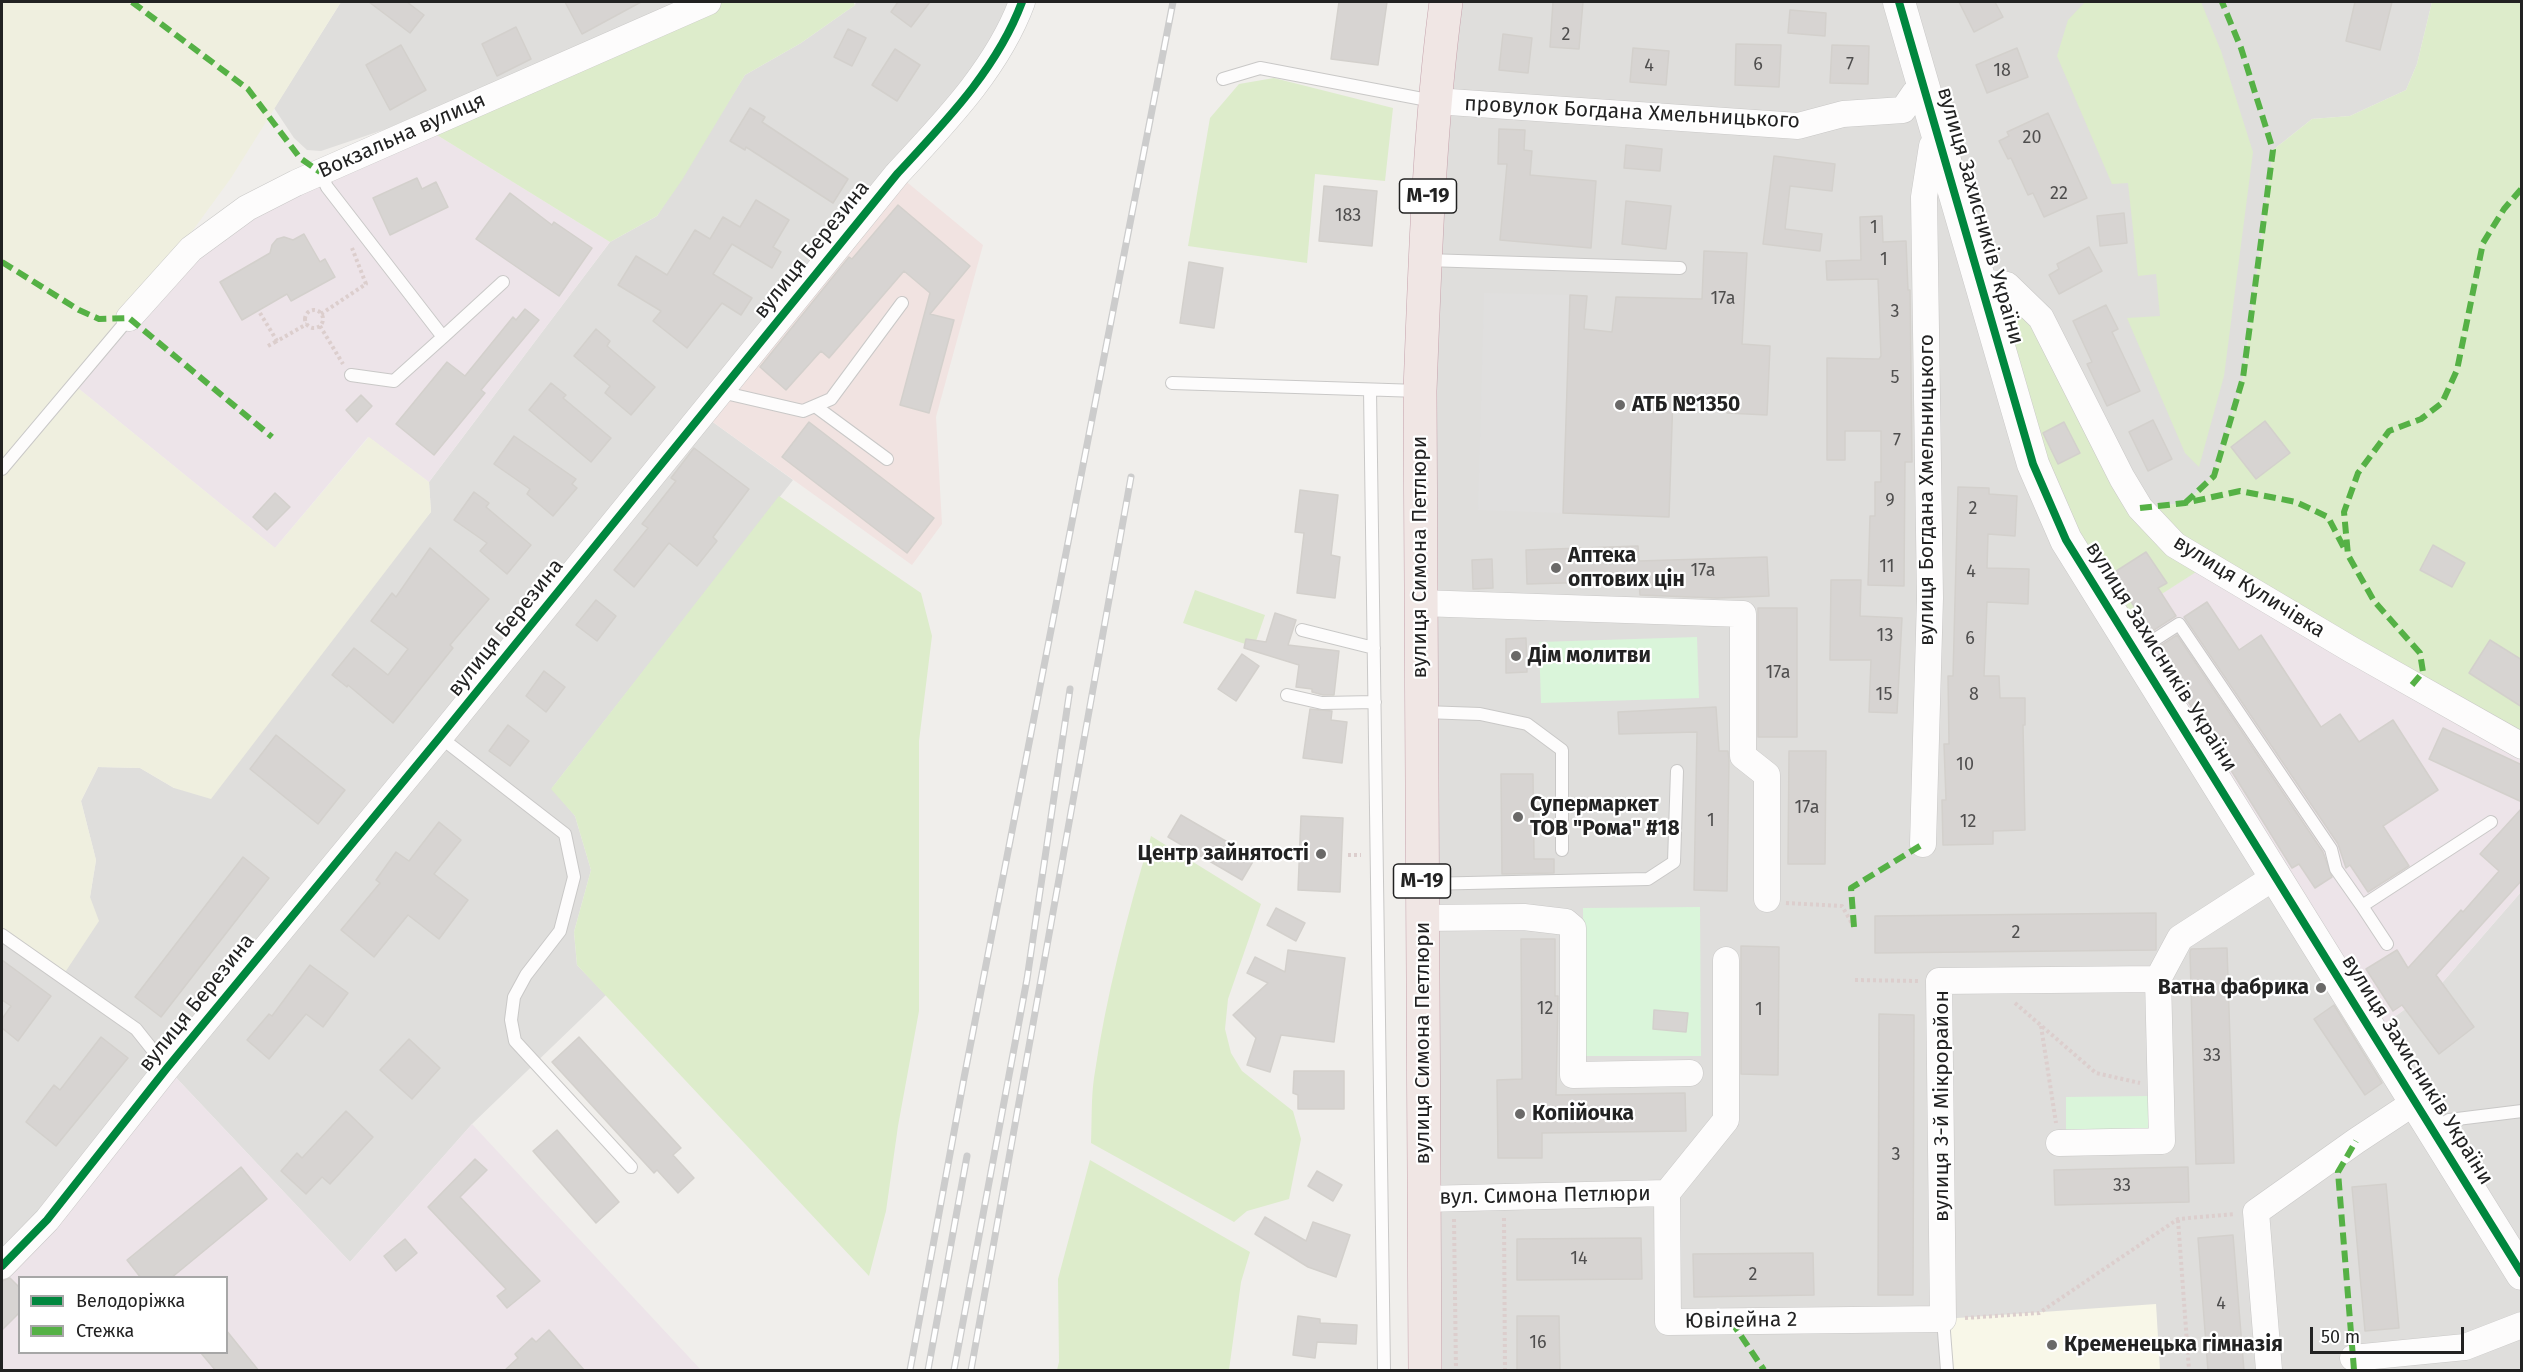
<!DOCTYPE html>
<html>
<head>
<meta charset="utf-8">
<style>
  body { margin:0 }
  #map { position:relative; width:2523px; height:1372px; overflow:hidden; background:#f0eeeb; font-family:"Fira Sans",sans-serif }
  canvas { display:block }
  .frame { position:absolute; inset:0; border:3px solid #222; pointer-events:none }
  .legend { position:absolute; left:18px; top:1276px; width:210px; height:78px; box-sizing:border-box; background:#fff; border:2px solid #a7a7a7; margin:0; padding:8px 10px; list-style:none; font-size:18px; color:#222 }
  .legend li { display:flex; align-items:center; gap:12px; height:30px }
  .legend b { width:30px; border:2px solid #a7a7a7 }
  .scale { position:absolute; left:2310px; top:1327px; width:154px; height:27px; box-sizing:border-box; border:3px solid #222; border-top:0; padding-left:8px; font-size:18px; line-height:21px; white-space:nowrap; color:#222; -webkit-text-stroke:4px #fff; paint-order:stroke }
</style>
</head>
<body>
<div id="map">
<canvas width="2523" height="1372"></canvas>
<div class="frame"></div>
<ul class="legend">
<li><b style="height:8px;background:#00873e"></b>Велодоріжка</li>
<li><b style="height:8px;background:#55b145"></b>Стежка</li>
</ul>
<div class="scale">50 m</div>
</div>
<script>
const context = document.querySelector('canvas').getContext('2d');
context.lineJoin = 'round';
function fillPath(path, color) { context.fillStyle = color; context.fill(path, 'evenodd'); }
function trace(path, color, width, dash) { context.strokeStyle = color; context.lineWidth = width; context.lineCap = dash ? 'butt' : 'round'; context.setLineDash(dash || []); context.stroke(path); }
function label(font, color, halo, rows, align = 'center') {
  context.font = font + ' "Fira Sans",sans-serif'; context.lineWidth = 4.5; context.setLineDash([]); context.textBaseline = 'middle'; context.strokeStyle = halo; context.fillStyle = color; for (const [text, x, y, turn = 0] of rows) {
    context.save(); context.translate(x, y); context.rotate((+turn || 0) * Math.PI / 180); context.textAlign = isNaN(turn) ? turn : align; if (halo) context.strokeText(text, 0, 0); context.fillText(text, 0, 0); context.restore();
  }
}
const residential = new Path2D(`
  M341 2H678L386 129 321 151 307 150 294 138 274 108Z
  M856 2H1022L1014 22 703 415 793 480 552 788 575 816 591 870 574 932 577 965 606 995 472 1124 350 1262 167 1068 2 1266V935L90 897 96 860 81 801 98 767 140 768 174 788 431 512 429 482 610 242 657 216 745 75 801 43 855 5Z
  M1446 2H2432L2417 64 2406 90 2350 116 2312 119 2273 150 2243 378 2214 476 2185 503 2140 508 2041 318 1981 282 2033 464 2373 1032 2442 983 2521 892V1370H1425L1420 603Z`);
const commercial = new Path2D(`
  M897 174 983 245 936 417 942 524 912 565 703 415Z`);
const industrial = new Path2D(`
  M424 127 610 242 429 482 368 437 275 548 73 384 191 249Z
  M2207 564 2521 741V892L2442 983 2373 1032 2118 622Z
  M167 1068 350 1262 472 1124 701 1370H2V1266ZM20 1278H226V1352H20Z`);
const education = new Path2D(`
  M2156 1304 2160 1370H1947L1943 1319Z`);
const farmland = new Path2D(`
  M2 2H341L231 178 129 318 73 384 275 548 369 437 429 482 431 512 211 799 174 788 140 768 98 767 81 801 96 860 90 897 99 921 62 977 2 935Z`);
const grass = new Path2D(`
  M708 2H853L855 5 801 43 745 75 682 180 657 216 610 242 424 127Z
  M2085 2H2201L2221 51 2253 152 2224 376 2199 467 2185 453 2127 318 2160 316 2156 274 2138 276 2128 183 2112 184 2057 56 2068 20Z
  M2432 2H2521V746L2207 565 2118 622 2066 540 2007 321 2022 314 2041 318 2145 507 2186 503 2214 475 2243 378 2273 150 2312 119 2350 116 2406 90 2417 64Z
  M1274 78 1393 108 1385 181 1315 174 1307 263 1188 246 1210 118 1239 84Z
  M779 496 921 593 932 636 919 741V1011L898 1126 886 1211 869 1276 577 965 574 932 591 870 575 816 551 789Z
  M1195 590 1265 615 1254 647 1183 623Z
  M1151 836 1261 904 1228 999 1225 1029 1231 1053 1242 1071 1293 1111 1301 1139 1289 1199 1247 1211 1234 1222 1091 1143C1092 1122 1091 1099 1094 1078 1106 996 1127 915 1151 836Z
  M1090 1160 1250 1252 1241 1282 1229 1370H1057L1059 1362 1058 1279Z`);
const park = new Path2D(`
  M1697 637 1699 698 1541 703 1539 642Z
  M1700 907 1701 1056H1584L1583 908Z
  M2149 1096V1131L2066 1132V1097Z`);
const parking = new Path2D(`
  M1484 293 1570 295 1563 513 1478 510Z`);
const building = new Path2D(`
  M369 2H407L424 15 410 33Z
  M565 2H641L582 34Z
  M898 2H930L911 27 891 12Z
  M1339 2H1387L1378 65 1331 59Z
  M1553 2H1583L1579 49 1550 47Z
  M1959 2H1995L2003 17 1974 32Z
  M2355 2H2392L2380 50 2346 41Z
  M1790 10 1826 13 1825 36 1788 33Z
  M516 27 531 59 497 76 482 44Z
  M848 29 866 38 852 66 834 57Z
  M1503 34 1532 38 1528 73 1499 70Z
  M1736 44 1781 45 1779 87 1735 85Z
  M401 45 426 90 390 110 366 65Z
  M1832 45 1869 46 1868 84 1830 83Z
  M1633 48 1669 51 1666 85 1630 82Z
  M2017 48 2028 77 1987 93 1976 65Z
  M895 49 920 65 897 101 872 85Z
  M750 108 765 117 762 122 848 179 833 203 746 147 745 150 730 141Z
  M2048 113 2087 198 2044 217 2033 193 2028 195 2011 158 2008 159 1999 141 2009 136 2007 132Z
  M1499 129 1525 130 1524 150 1532 151 1530 175 1596 181 1591 248 1500 240 1507 164H1498Z
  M1626 145 1662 149 1660 171 1624 168Z
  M1774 156 1835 164 1832 191 1790 186 1785 229 1822 234 1820 251 1763 244Z
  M417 178 422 189 436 182 448 207 390 235 373 198Z
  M1324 186 1377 191 1372 246 1319 241Z
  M510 193 552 225 554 222 592 248 559 296 476 239Z
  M756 200 789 220 773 247 781 252 772 268 732 244 713 274 752 298 741 315 722 303 687 348 653 321 661 311 618 285 636 256 667 275 695 230 710 239 723 217 740 227Z
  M1626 201 1671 206 1666 249 1622 244Z
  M898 205 970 266 930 314 954 320 929 413 900 405 930 293 904 271 829 358 821 351 786 390 760 367 849 257 852 259Z
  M2124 213 2127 243 2100 246 2097 216Z
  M1882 216 1883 242 1906 241 1908 290H1910L1912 462H1905L1904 586 1868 585 1870 516H1875V482H1881V431H1845V460H1827V358L1879 359 1881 356 1878 279 1827 280 1826 261 1861 260 1860 217Z
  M304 234 320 262 325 259 335 277 291 301 287 294 242 320 220 282 270 253 272 245 277 239 284 237 293 240Z
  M2089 247 2102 271 2059 294 2049 275 2059 269 2057 264Z
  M1704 251 1747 253 1742 344 1770 346 1767 415 1727 413 1728 398 1673 395 1669 517 1563 513 1570 295 1587 296 1584 329 1612 332 1616 297 1702 299Z
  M1189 262 1223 268 1214 328 1180 323Z
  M2106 305 2118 329 2112 332 2140 391 2107 406 2087 364 2092 362 2073 321Z
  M525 309 539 320 481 390 485 393 434 455 396 424 447 362 465 376 513 317 516 320Z
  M596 329 610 341 607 346 655 387 631 415 605 393 610 386 574 356Z
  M551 383 566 395 563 398 611 438 591 462 529 410Z
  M361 395 372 406 357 422 346 410Z
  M2153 420 2172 459 2148 471 2129 432Z
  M2265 421 2290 453 2256 479 2231 447Z
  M809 422 934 518 907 553 782 457Z
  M2064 422 2080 453 2058 464 2043 433Z
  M514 436 576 479 572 484 577 488 553 516 527 494 530 489 494 464Z
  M694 448 749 489 713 537 717 541 697 566 669 543 634 587 614 570 648 528 642 524 676 481 671 478Z
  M1958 487 1989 488V494L2017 496 2015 536 1988 534 1987 568 2029 569 2028 604 1987 602 1984 676H1999L2000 698H2025V725H2023L2025 830 1993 831V844L1943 845 1942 800H1946L1944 744H1949L1948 676H1953Z
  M1300 490 1338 495 1331 555 1340 557 1335 598 1297 593 1304 533 1295 532Z
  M474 492 489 503 486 507 531 545 507 574 480 551 487 543 454 520Z
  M275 493 290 507 267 530 253 517Z
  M2433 545 2465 563 2452 587 2420 570Z
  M1638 546 1639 561 1767 557 1769 596 1717 598 1640 595 1639 581 1527 584 1526 550Z
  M430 548 489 599 450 645 453 648 393 723 348 685 347 687 332 675 354 648 388 675 408 649 371 621 392 593 396 597Z
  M2146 552 2167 583 2158 588 2176 616 2151 632 2128 597 2125 599 2110 575Z
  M1492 559 1493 588 1473 589 1472 560Z
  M1831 580H1861L1860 616 1902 618 1897 713 1869 712 1871 660H1830Z
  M596 600 616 616 597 641 576 625Z
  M2207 602 2239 650 2261 635 2321 727 2340 714 2359 742 2393 720 2438 790 2383 826 2409 866 2368 892 2350 865 2346 868 2338 844 2184 617Z
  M1758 608H1797V737H1758Z
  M1275 613 1296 620 1288 645 1339 651 1334 695H1323L1312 692V689L1296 687 1299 665 1244 648 1246 639 1266 642Z
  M2177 635 2323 852 2332 877 2315 888 2299 864 2292 868 2159 655 2164 652 2160 646Z
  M1526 638 1527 672 1506 673V639Z
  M2490 640 2522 660V707L2469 673Z
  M1242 654 1259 666 1236 701 1218 689Z
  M544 671 565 687 546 712 526 696Z
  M1716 707 1719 751H1728L1729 760 1727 891 1694 890 1697 732 1619 734 1618 712Z
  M1310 709 1332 711 1331 720 1347 722 1342 763 1303 758Z
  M508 725 529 741 510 766 489 751Z
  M2443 728 2522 765V802L2429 759Z
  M276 735 345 790 318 824 250 769Z
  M1789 751H1826L1825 864H1788Z
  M1501 774H1533L1534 859H1554V873L1502 874Z
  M2522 808V880L2436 975 2474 1027 2439 1054 2402 1005 2393 1011 2366 969 2397 950 2408 968 2461 910 2463 912 2499 871 2480 854Z
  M1181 815 1255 858 1242 880 1168 837Z
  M1301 816 1343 818 1340 892 1298 890Z
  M439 822 461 840 434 874 468 900 439 939 408 915 374 957 341 930 380 883 376 880 396 852 409 861Z
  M243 857 269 878 161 1017 135 997Z
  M1276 908 1305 923 1296 941 1267 925Z
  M2156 913V950L1875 953V916Z
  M1521 939H1555V996H1558L1556 1095 1685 1093 1686 1131 1542 1133V1158H1498L1497 1080 1522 1079Z
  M1741 946 1779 947 1778 1075 1741 1074Z
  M2227 948 2234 1163 2196 1164 2190 952 2191 949Z
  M1288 950 1345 958 1334 1042 1281 1035 1270 1072 1247 1065 1256 1038 1233 1015 1268 983 1247 973 1255 957 1285 972Z
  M2 960 51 996 18 1041 2 1028V1019L11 1006 2 1000Z
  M310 965 348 993 323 1027 306 1014 269 1059 247 1040 269 1014 272 1016Z
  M2334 1005 2382 1083 2365 1095 2314 1019Z
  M1654 1010 1688 1013 1686 1032 1653 1029Z
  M1879 1014 1914 1015 1913 1295H1878Z
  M101 1037 128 1058 56 1146 26 1122 54 1085 60 1090Z
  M579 1037 681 1148 673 1155 694 1178 678 1193 657 1170 654 1173 552 1062Z
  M409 1039 440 1068 412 1099 380 1070Z
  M1294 1071H1344V1109H1298V1095L1293 1093Z
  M346 1111 373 1137 330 1184 322 1177 306 1194 281 1171 297 1153 302 1158Z
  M557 1130 619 1202 596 1223 533 1151Z
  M475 1159 487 1170 460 1197 540 1281 507 1308 497 1296 506 1289 428 1207Z
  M241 1167 267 1199 171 1278H141L127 1260Z
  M2188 1167 2189 1202 2055 1205 2054 1170Z
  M1317 1171 1342 1185 1333 1201 1308 1186Z
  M2386 1184 2399 1328 2365 1331 2352 1187Z
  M1265 1217 1306 1241 1313 1222 1350 1235 1336 1277 1308 1267 1255 1234Z
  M2233 1235 2244 1371H2208L2198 1238Z
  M1641 1238 1642 1279 1517 1280V1239Z
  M405 1239 417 1253 396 1271 384 1256Z
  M1813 1253 1814 1295 1694 1297 1693 1254Z
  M10 1278 20 1288V1312L2 1330V1281Z
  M1298 1316 1320 1319V1323L1357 1325 1356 1344 1317 1342 1315 1358 1293 1355Z
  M1517 1316H1559L1560 1371H1517Z
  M226 1330 259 1371H216L201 1353H226Z
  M549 1330 585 1371H504L518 1358 515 1354 532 1338 536 1342Z`);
const path = new Path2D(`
  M305 319a9 9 0 1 1 18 0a9 9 0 1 1-18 0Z
  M260 313 277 341 307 324
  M321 314 366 284 352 248
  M320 326 343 364
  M268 346 277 341
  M1348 855H1361
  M1786 903 1842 906 1854 927
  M1855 980 1918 981
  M2015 1003 2096 1073 2140 1083
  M2041 1026 2056 1123
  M1504 1218 1505 1370
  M1454 1219 1456 1370
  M2178 1220 2189 1370
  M1965 1318 2039 1313 2178 1219 2235 1214`);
const service = new Path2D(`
  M1223 79 1260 68 1433 101
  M320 172 327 187 443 337 503 282
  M1426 260 1680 268
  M351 375 394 381 443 337
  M1172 383 1419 391
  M1370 390 1384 1370
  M721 392 803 411 831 399 902 303
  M815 406 887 459
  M2 469 129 318
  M1302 630 1374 648
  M2137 651 2179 624 2331 849 2336 869 2362 906 2491 822
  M1287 695 1322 703 1375 702
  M1424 712 1480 714 1527 724 1562 750V850
  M440 737 565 834 574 877 560 931 526 975 514 997 511 1020 515 1041 631 1167
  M1423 884 1648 879 1674 862 1677 771
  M2362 906 2387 944
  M2 935 136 1029 167 1068
  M2432 1129 2449 1120 2522 1111
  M1943 1319 1947 1370`);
const minor = new Path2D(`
  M1435 101 1798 126 1843 114 1903 110 1914 94 1925 87
  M1980 282 2007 285 2041 318 2122 478 2140 508 2175 545 2352 650 2522 746
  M129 318 191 249 247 208 296 183 708 2
  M1420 603 1743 614V756L1767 775V899
  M1923 844 1930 598 1924 197 1932 146 1940 140
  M1422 918 1524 917 1566 922 1573 928V1075L1690 1073
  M2059 1143 2162 1141 2158 979
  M1667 1193 1668 1322 1943 1319 1939 981 2158 979 2180 938 2276 876
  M1667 1193 1726 1120V960
  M1424 1199 1667 1193
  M2 1266 47 1220 167 1068 440 737 897 174C945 122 997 69 1022 2
  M2353 1358 2465 1347 2522 1325
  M2269 1370 2256 1212 2356 1141 2415 1102`);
const tertiary = new Path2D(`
  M1899 2 2033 464 2066 540 2522 1274`);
const trunk = new Path2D(`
  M1425 1370 1420 391C1425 261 1429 131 1446 2`);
const rail = new Path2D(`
  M910 1370 964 1078 1173 2
  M928 1370 967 1156
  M954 1370 1027 979 1070 689
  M971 1370 1131 477`);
const quiet = new Path2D(`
  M132 2 248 89 300 158 320 172
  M2 262 79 310 99 319 129 318 272 437
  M2185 503 2214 476 2243 378 2273 150 2241 48 2222 2
  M2140 508 2185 503 2240 491 2296 502 2328 517 2345 550
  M2412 685 2423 672 2420 653 2374 601 2348 555 2344 512 2358 473 2389 431 2421 419 2442 403 2457 370 2483 243 2504 209 2522 188
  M1854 927 1851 888 1923 844
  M1731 1321 1764 1370
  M2354 1370 2338 1172 2356 1141`);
const cycleway = new Path2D(`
  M1899 2 2033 464 2066 540 2522 1274
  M2 1266 47 1220 167 1068 440 737 897 174C945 122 997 69 1022 2`);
const markers = [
  [1620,405,6,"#6a6968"],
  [1556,568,6,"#6a6968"],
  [1516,656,6,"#6a6968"],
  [1518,817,6,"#6a6968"],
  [1321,854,6,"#6a6968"],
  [2321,988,6,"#6a6968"],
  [1520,1114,6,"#6a6968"],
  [2052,1345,6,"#6a6968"]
];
const numberNames = [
  ["2",1566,35],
  ["6",1758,65],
  ["7",1850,65],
  ["4",1649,66],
  ["18",2002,71],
  ["20",2032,138],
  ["22",2059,194],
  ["183",1348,216],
  ["1",1874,228],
  ["1",1884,260],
  ["17а",1723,299],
  ["3",1895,312],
  ["5",1895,378],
  ["7",1897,441],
  ["9",1890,501],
  ["2",1973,509],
  ["11",1887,567],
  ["17а",1703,571],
  ["4",1971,572],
  ["13",1885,636],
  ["6",1970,639],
  ["17а",1778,673],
  ["15",1884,695],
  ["8",1974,695],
  ["10",1965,765],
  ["17а",1807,808],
  ["1",1711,821],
  ["12",1968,822],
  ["2",2016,933],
  ["12",1545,1009],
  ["1",1759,1010],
  ["33",2212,1056],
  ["3",1896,1155],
  ["33",2122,1186],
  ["14",1579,1259],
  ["2",1753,1275],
  ["4",2221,1304],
  ["16",1538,1343]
];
const shields = [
  [1428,196,57],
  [1422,881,57]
];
const shieldNames = [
  ["М-19",1428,196],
  ["М-19",1422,881]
];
const streetNames = [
  ["провулок Богдана Хмельницького",1632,113,3],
  ["Вокзальна вулиця",402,136,-24],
  ["вулиця Захисників України",1980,216,74],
  ["вулиця Березина",812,250,-51],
  ["вулиця Богдана Хмельницького",1927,490,-90],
  ["вулиця Симона Петлюри",1420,557,-90],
  ["вулиця Куличівка",2249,587,32],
  ["вулиця Березина",506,628,-51],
  ["вулиця Захисників України",2161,657,58],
  ["вулиця Березина",197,1003,-51],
  ["вулиця Симона Петлюри",1423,1043,-90],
  ["вулиця Захисників України",2417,1070,58],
  ["вулиця 3-й Мікрорайон",1942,1106,-90],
  ["вул. Симона Петлюри",1545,1196,-1],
  ["Ювілейна 2",1741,1321,-1]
];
const poiNames = [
  ["АТБ №1350",1632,405],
  ["Аптека",1568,556],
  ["оптових цін",1568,580],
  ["Дім молитви",1528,656],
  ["Супермаркет",1530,805],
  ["ТОВ \"Рома\" #18",1530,829],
  ["Центр зайнятості",1309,854,"right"],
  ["Ватна фабрика",2309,988,"right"],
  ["Копійочка",1532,1114],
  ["Кременецька гімназія",2064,1345]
];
fillPath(residential, '#dfdedc');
fillPath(commercial, '#f1e3e1');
fillPath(industrial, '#ede4e9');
fillPath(education, '#f8f7e8');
fillPath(farmland, '#efefdf');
fillPath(grass, '#ddeccb');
fillPath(park, '#daf5da');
fillPath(parking, '#e0dfde');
fillPath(building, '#d7d4d2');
trace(building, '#d3d0cc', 1.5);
trace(service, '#c9c8c7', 14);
trace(minor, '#c9c8c7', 27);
trace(tertiary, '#c9c8c7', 33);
trace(trunk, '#c5a2ac', 34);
trace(path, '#dccecd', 4, [3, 3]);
trace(service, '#fdfcfc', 12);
trace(minor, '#fdfcfc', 26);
trace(tertiary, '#fdfcfc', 32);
trace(trunk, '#f0e6e4', 33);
trace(rail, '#ccc', 7);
trace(rail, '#fff', 4.5, [14]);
trace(quiet, '#55b145', 6, [12, 6]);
trace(cycleway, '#00873e', 8);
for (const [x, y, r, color] of markers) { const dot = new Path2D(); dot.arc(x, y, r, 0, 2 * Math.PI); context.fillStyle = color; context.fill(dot); trace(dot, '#fff', 2); }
label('18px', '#4f4e4e', null, numberNames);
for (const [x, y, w] of shields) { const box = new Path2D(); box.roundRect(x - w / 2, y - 17, w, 34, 4.5); context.fillStyle = '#fff'; context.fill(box); trace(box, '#222', 1.5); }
label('bold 20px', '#222', null, shieldNames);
label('21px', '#222', '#fff', streetNames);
label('bold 21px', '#222', '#fff', poiNames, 'left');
</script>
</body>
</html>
